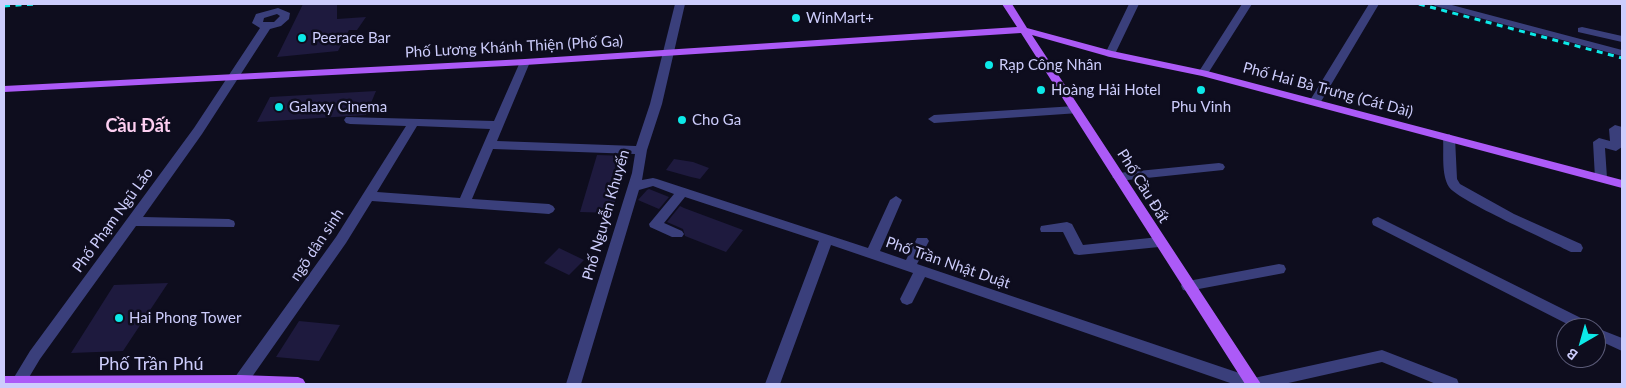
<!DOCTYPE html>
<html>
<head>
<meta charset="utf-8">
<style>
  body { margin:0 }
  #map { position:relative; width:1626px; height:388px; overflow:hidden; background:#0e0d1e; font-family:Lato,sans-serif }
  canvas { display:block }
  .frame { position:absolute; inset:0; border:5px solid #cdcdfc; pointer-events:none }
  .north { position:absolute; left:1556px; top:318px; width:50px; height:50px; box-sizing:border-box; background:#0e0d1e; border:1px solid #5a5a77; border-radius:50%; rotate:218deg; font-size:14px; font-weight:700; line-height:20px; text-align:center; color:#cdcdfc }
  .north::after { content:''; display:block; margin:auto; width:18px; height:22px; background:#0ce9e8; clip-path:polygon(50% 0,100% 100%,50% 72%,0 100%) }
</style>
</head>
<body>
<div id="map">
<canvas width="1626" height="388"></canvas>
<div class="frame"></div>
<div class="north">B</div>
</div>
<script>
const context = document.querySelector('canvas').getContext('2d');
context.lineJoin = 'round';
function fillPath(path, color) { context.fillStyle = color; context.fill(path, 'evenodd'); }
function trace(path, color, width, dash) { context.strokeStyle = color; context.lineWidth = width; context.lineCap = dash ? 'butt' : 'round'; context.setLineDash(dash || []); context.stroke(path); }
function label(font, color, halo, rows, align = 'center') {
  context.font = font + ' Lato,sans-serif'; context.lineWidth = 5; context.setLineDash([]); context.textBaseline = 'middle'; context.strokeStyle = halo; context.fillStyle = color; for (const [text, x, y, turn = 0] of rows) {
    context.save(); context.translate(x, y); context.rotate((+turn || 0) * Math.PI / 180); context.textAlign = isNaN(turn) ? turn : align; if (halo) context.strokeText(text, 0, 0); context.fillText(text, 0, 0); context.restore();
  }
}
const building = new Path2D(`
  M303 4H337V19L366 17 357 30H349L338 51 277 57Z
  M376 91 366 115 257 122 270 97Z
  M597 155 627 156 612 213 580 212Z
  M674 159 693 162 709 168 700 179 691 177 666 170Z
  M647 190 649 189 669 197 659 209 638 200Z
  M680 206 684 208 743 230 726 252 685 236 683 229 667 222Z
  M559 248 584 260 569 275 544 263Z
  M168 283 123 351 71 353 114 285Z
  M299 321 340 325 319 361 276 357Z`);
const minor = new Path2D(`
  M675 4H685L662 104 647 150 642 180 653 178 657 179 868 248 890 200 896 196 902 200 880 251 906 260 917 238H927L929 241 917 264 1254 378 1382 350 1457 379 1459 384H1436L1382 362 1284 384H1233L925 277 912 303 907 305 902 303 900 299 913 273 831 245 780 384H765L819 241 685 197 664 223 682 231 684 234 682 237H672L650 227 649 224 674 194 653 186 639 190 581 384H566L632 173 635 154 493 149 472 199 549 204 553 206 555 209 553 212 549 214 372 201 346 243 247 384H234L235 377 336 237 406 126 350 124 346 123 344 120 346 117 494 121 520 62 525 59 530 62 497 141 636 146 650 104ZM417 126 490 129 460 198 377 192Z
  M1129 4H1139L1115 54 1110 57 1106 56 1105 54Z
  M1242 4H1252L1207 75H1199L1198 73Z
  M1369 4H1379L1319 105H1311L1309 102Z
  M1433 4H1448L1622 50V56L1435 6Z
  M278 8 290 13 289 19 281 26 270 29 202 134 143 217 229 219 234 221 235 224 234 227 136 226 40 359 25 384H10L30 351 194 128 260 28 252 23 256 14ZM277 14 280 16 274 22H263L264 18Z
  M1582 27 1622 36V42L1578 32V28Z
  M1075 106 1079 107 1081 110 1079 113 934 123 928 119 934 115Z
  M1615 125 1622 127V147L1616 151 1605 148 1607 178 1601 182 1595 178 1593 142 1599 138 1610 141 1609 129Z
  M1449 134 1455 138 1457 179 1460 184 1514 214 1581 244 1583 248 1581 252H1571C1552 242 1457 200 1449 187 1441 174 1444 153 1443 138Z
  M1219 163 1223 164 1225 167 1223 170 1118 181 1112 177 1118 173Z
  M1378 217 1593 324 1594 327 1622 338V351L1596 339V328H1575L1373 225 1372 222 1373 219Z
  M1067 222 1072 224 1083 245 1159 237 1164 239 1166 242 1164 245 1159 247 1079 255 1074 254 1063 232H1041L1040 229 1041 226Z
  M1279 264 1284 265 1286 269 1284 273 1279 274 1188 291 1183 290 1181 286 1183 282 1188 281Z`);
const major = new Path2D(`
  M1002 4H1012L1027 28 1112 51 1207 71 1622 180V188L1202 76 1110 57 1032 35 1261 384H1245L1021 33 525 65 4 92V86L525 59 1017 27Z
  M240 375 298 377 303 379 306 384H4V376Z`);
const rail = new Path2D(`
  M1419 4 1622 58
  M4 6 35 4`);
const markers = [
  [796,18,5,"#0ce9e8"],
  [302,38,5,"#0ce9e8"],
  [989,65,5,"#0ce9e8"],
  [1041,90,5,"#0ce9e8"],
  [1201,90,5,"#0ce9e8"],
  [279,107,5,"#0ce9e8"],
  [682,120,5,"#0ce9e8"],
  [119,318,5,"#0ce9e8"]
];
const poiNames = [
  ["WinMart+",806,18],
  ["Peerace Bar",312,38],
  ["Rạp Công Nhân",999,65],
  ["Hoàng Hải Hotel",1051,90],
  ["Galaxy Cinema",289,107],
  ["Phu Vinh",1201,107,"center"],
  ["Cho Ga",692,120],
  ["Hai Phong Tower",129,318]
];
const streetNames = [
  ["Phố Lương Khánh Thiện (Phố Ga)",514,47,-3],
  ["Phố Hai Bà Trưng (Cát Dài)",1328,90,15],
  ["Phố Cầu Đất",1143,186,58],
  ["Phố Nguyễn Khuyến",606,215,-74],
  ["Phố Phạm Ngũ Lão",113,220,-54],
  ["ngõ dân sinh",317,245,-56],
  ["Phố Trần Nhật Duật",948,263,19]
];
const quarterNames = [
  ["Cầu Đất",138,126]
];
const nearStreetnames = [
  ["Phố Trần Phú",151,364]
];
fillPath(building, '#1e1a3e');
fillPath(minor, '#3a3f7b');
fillPath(major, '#ac5af7');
trace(rail, '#0ce9e8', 3, [6, 5.5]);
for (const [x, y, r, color] of markers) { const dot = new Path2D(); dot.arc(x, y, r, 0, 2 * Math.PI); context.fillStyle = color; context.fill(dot); trace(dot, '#0e0d1e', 2); }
label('15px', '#cdcdfc', '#0e0d1e', poiNames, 'left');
label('15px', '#cdcdfc', '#0e0d1e', streetNames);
label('bold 18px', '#fdcff1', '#0e0d1e', quarterNames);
label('18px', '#cdcdfc', '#0e0d1e', nearStreetnames);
</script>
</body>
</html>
